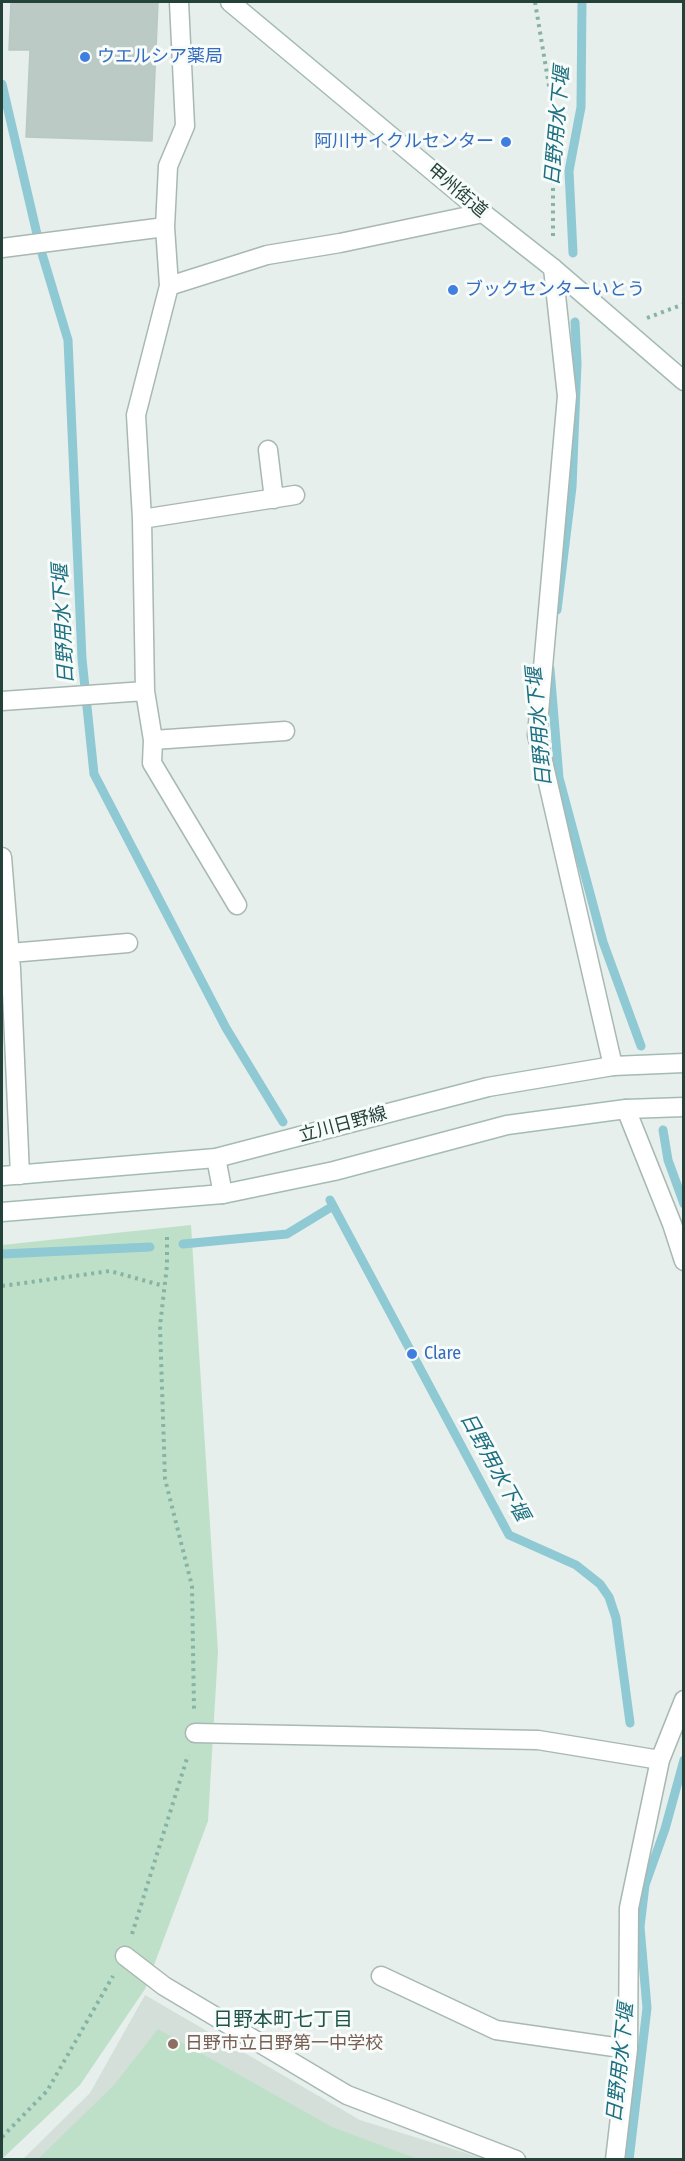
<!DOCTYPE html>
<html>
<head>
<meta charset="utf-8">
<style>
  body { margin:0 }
  #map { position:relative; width:685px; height:2161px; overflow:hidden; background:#e6efeb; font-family:"Fira Sans Condensed",sans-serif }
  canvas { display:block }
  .frame { position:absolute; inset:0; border:3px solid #24423a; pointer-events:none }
</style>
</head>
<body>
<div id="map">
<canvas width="685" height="2161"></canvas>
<div class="frame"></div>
</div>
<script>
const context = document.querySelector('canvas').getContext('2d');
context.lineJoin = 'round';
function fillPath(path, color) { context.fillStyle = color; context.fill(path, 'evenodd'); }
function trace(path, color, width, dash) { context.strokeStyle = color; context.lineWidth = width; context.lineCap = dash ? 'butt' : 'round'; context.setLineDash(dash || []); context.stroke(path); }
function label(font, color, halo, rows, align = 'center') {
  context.font = font + ' "Fira Sans Condensed","Noto Sans JP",sans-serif'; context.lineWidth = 6; context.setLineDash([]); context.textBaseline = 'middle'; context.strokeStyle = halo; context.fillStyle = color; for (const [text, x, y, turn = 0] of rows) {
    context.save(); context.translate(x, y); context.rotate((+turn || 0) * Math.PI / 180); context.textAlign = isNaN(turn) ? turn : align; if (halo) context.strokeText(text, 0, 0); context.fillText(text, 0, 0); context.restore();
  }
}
const built = new Path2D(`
  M145 1995 360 2120 485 2159 22 2160 90 2093Z`);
const green = new Path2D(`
  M191 1225 218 1651 208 1821 145 1989 80 2085 2 2159V1245Z
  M158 2029 332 2127 418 2159H38L113 2086Z`);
const stream = new Path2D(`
  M2 84 40 247 68 340 82 659 94 774 226 1028 283 1122
  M573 253 569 171 581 107 582 2
  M557 610 572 487 577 363 575 322
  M550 669 559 778 603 942 641 1046
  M663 1130 668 1160 684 1204
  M330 1200 509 1535 576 1565 600 1584 609 1597 616 1618 630 1723
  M183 1244 287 1234 333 1206
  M2 1254 150 1247
  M629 2160 647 2008 640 1927 645 1885 665 1829 684 1760`);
const building = new Path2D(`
  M11 2H158L152 141 26 137 30 50H9Z`);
const path = new Path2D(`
  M535 2 553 110V237
  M647 318 684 304
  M167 1237V1265L160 1326 165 1479 192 1586 194 1710
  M2 1286 110 1271 164 1286
  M132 1934 188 1755
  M2 2137 47 2091 113 1976`);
const minor = new Path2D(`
  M179 2 185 126 168 166 165 227 169 286 136 415 142 519 145 691 153 740 152 763 237 905
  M2 248 165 227
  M553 268 567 396 537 735 613 1066
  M169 286 267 255 340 243 483 213
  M268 450 274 499
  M142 519 295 495
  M2 701 145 691
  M153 740 285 731
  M2 857 11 969 20 1175
  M10 953 128 943
  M626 1109 672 1224 684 1261
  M216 1158 223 1194
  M195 1733 538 1740 660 1760
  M125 1956 164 1986 347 2095 516 2160
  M381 1976 496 2030 628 2049
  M615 2160 628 2049 629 1908 660 1760 684 1700`);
const secondary = new Path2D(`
  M230 2 483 213 553 268 684 381
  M2 1176 216 1158 488 1087 613 1066 684 1063
  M2 1212 223 1194 334 1171 507 1125 626 1109 684 1107`);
const markers = [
  [85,57,6,"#3f7fe0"],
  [506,142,6,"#3f7fe0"],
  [453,290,6,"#3f7fe0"],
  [412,1354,6,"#3f7fe0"],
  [173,2044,6,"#8d6e63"]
];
const shopNames = [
  ["ウエルシア薬局",97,57],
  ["阿川サイクルセンター",494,142,"right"],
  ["ブックセンターいとう",465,290],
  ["Clare",424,1354]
];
const streetNames = [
  ["甲州街道",457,191,40],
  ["立川日野線",343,1125,-15]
];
const educationNames = [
  ["日野市立日野第一中学校",185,2044]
];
const waterNames = [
  ["日野用水下堰",558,126,-85],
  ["日野用水下堰",64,624,-93],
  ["日野用水下堰",540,727,-95],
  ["日野用水下堰",494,1467,61],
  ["日野用水下堰",621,2063,-84]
];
const neighbourhoodNames = [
  ["日野本町七丁目",283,2020]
];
fillPath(built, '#d4dfda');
fillPath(green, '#bfe0c8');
trace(stream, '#8ec9d4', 9);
fillPath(building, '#bbcac4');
trace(building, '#b8c9c2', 1.5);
trace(minor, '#a8b8b2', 21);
trace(secondary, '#a4bbb3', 21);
trace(path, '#86b3a5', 4, [3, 4.5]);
trace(minor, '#fff', 18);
trace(secondary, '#fff', 18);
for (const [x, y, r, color] of markers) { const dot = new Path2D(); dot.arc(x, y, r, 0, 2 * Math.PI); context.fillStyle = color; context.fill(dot); trace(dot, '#f7fbf9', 2); }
label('18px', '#366cbe', '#f7fbf9', shopNames, 'left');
label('18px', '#24423a', '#f7fbf9', streetNames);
label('18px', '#785e54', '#f7fbf9', educationNames, 'left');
label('italic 20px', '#1c6f80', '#f7fbf9', waterNames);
label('20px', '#1f5548', '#f7fbf9', neighbourhoodNames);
</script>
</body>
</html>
